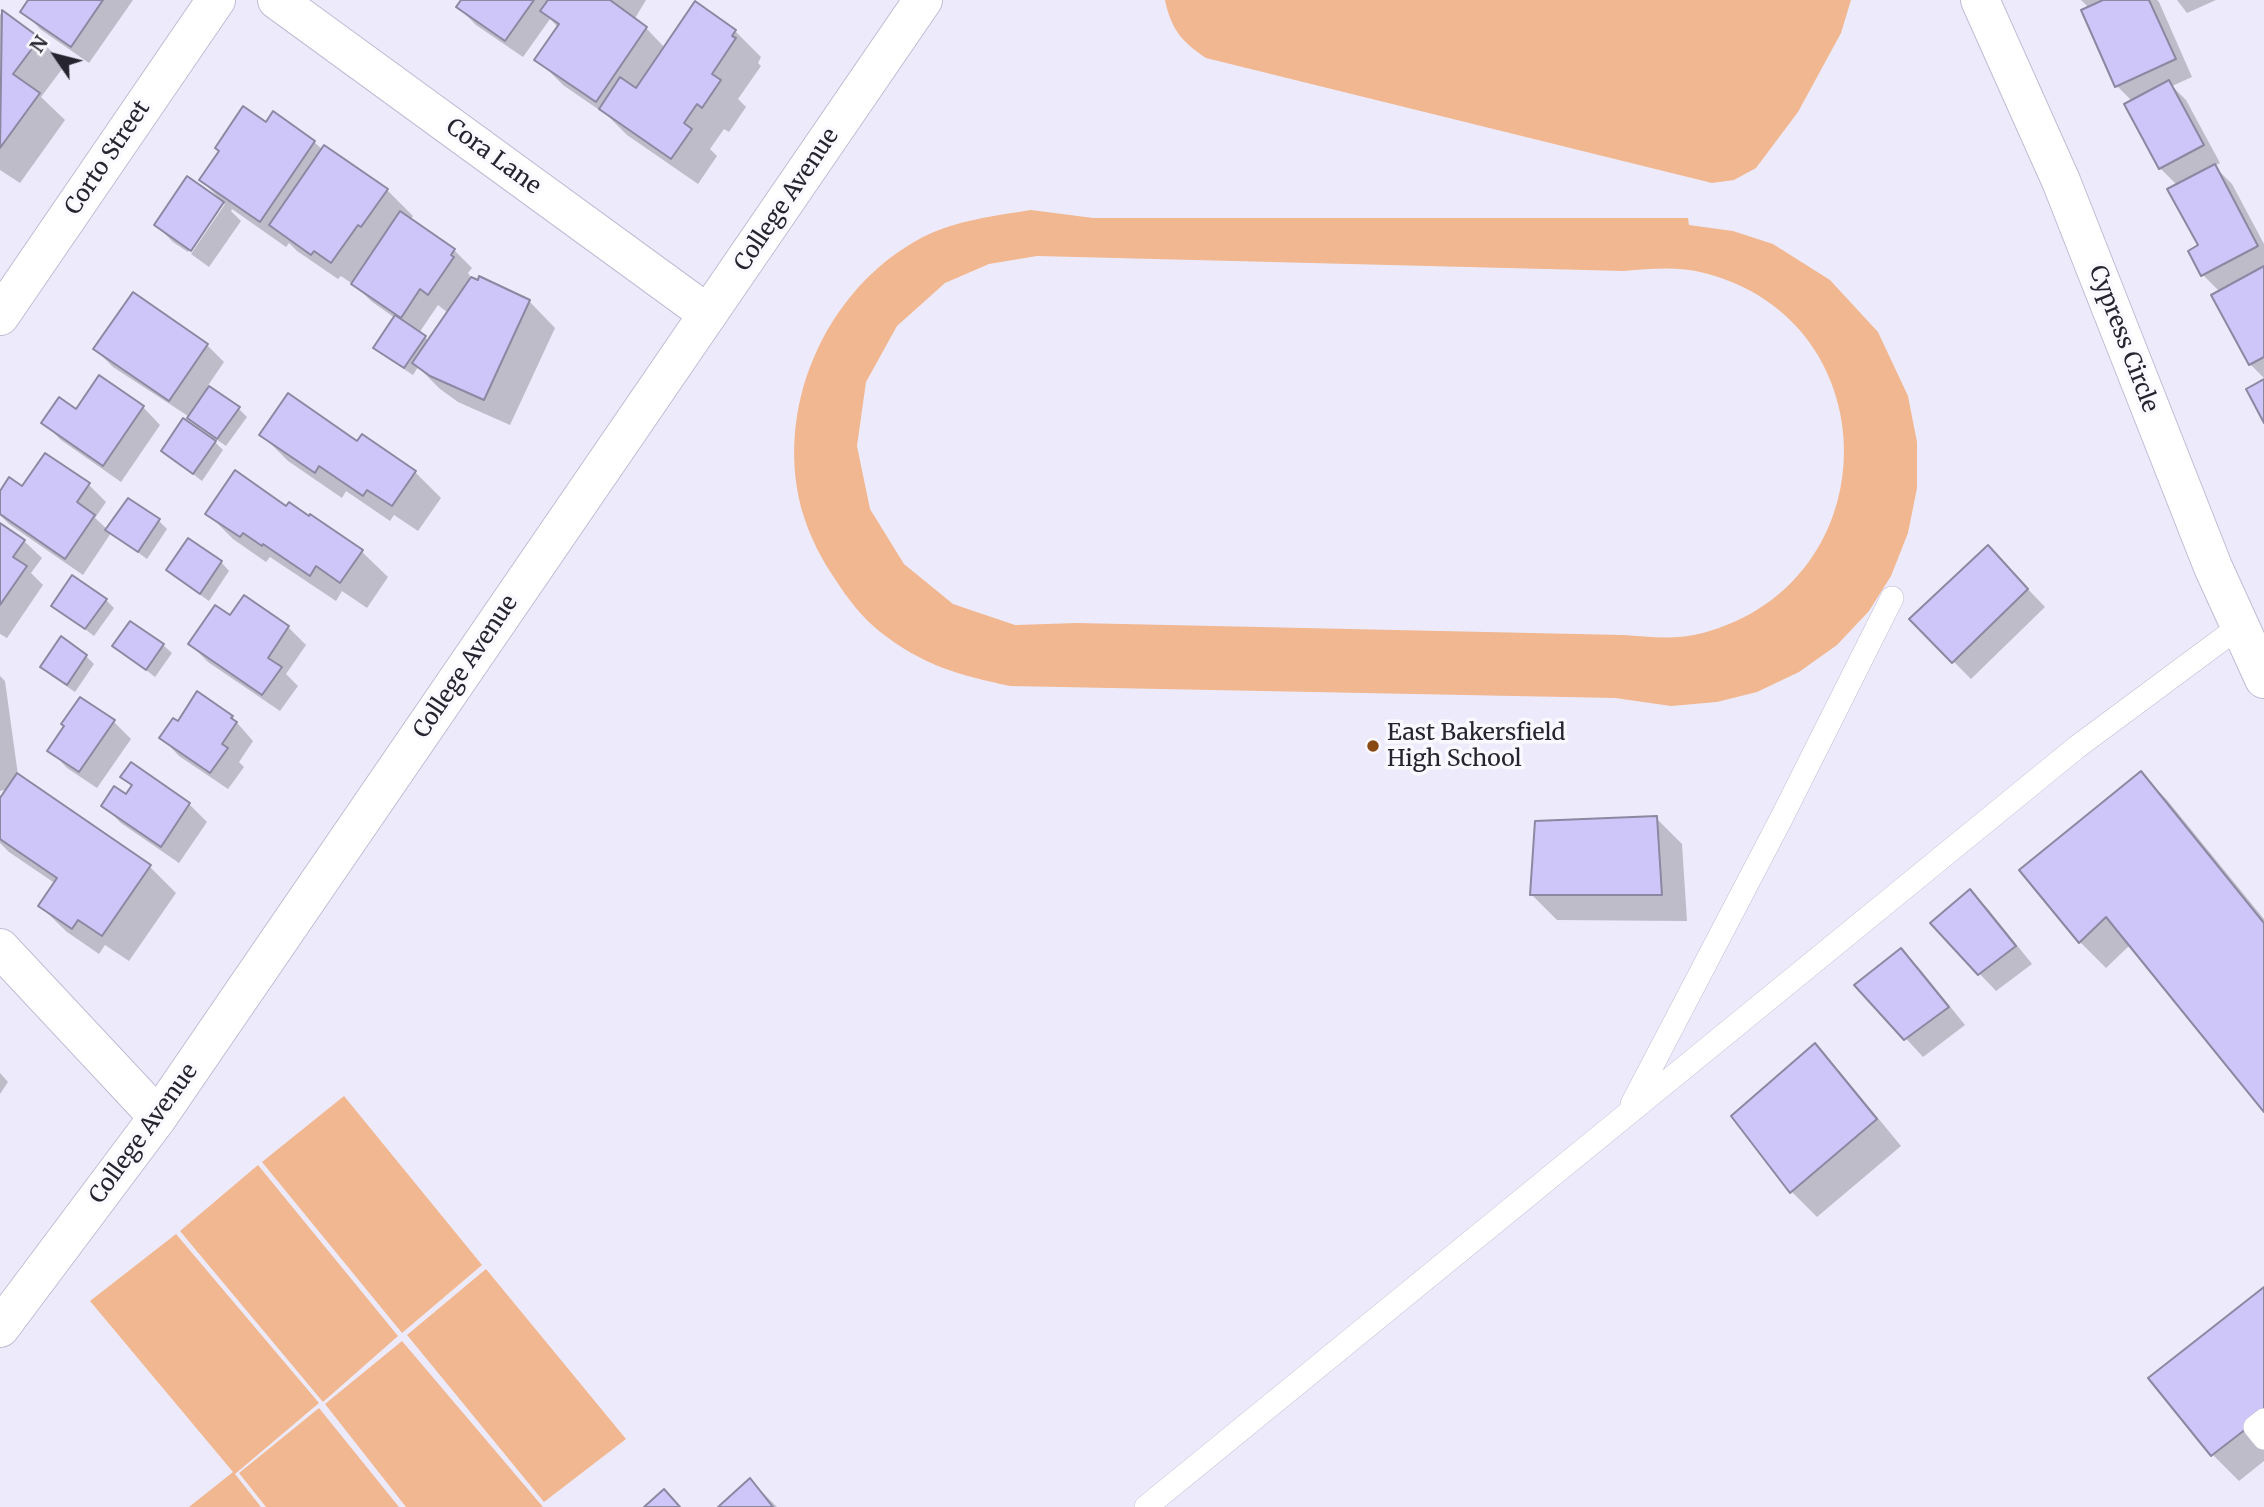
<!DOCTYPE html>
<html>
<head>
<meta charset="utf-8">
<style>
  body { margin:0 }
  #map { position:relative; width:2264px; height:1507px; overflow:hidden; background:#edebfb; font-family:Merriweather,serif }
  canvas { display:block }
  .north { position:absolute; left:21px; top:21px; width:70px; height:70px; -webkit-text-stroke:5px #faf9ff; paint-order:stroke; rotate:305deg; font-size:19px; font-weight:700; line-height:28px; text-align:center; color:#26252f }
  .north::after { content:''; display:block; margin:auto; width:24px; height:32px; background:#26252f; clip-path:polygon(50% 0,100% 100%,50% 72%,0 100%) }
</style>
</head>
<body>
<div id="map">
<canvas width="2264" height="1507"></canvas>
<div class="north">N</div>
</div>
<script>
const context = document.querySelector('canvas').getContext('2d');
context.lineJoin = 'round';
function fillPath(path, color) { context.fillStyle = color; context.fill(path, 'evenodd'); }
function trace(path, color, width, dash) { context.strokeStyle = color; context.lineWidth = width; context.lineCap = dash ? 'butt' : 'round'; context.setLineDash(dash || []); context.stroke(path); }
function label(font, color, halo, rows, align = 'center') {
  context.font = font + ' Merriweather,serif'; context.lineWidth = 7; context.setLineDash([]); context.textBaseline = 'middle'; context.strokeStyle = halo; context.fillStyle = color; for (const [text, x, y, turn = 0] of rows) {
    context.save(); context.translate(x, y); context.rotate((+turn || 0) * Math.PI / 180); context.textAlign = isNaN(turn) ? turn : align; if (halo) context.strokeText(text, 0, 0); context.fillText(text, 0, 0); context.restore();
  }
}
const green = new Path2D(`
  M1165 0H1851L1841 33 1798 112 1756 168 1734 180 1712 183 1206 58C1182 42 1171 29 1165 0Z
  M1031 210 1093 218H1688L1689 225 1733 231 1773 244 1830 280 1878 332 1908 396 1917 442V488L1908 533 1891 576 1869 611 1837 645 1799 672 1757 692 1717 702 1671 706 1615 698 1010 686C958 675 922 665 879 631 862 617 847 598 835 579 822 560 811 539 804 517 771 411 825 288 923 237 957 220 994 216 1031 210ZM1037 256 1624 271C1651 269 1677 266 1704 273 1891 320 1891 583 1703 633 1677 640 1650 637 1623 635L1077 623 1015 625 953 604 904 564 870 509 857 446 866 382 897 326 945 283 989 264Z
  M344 1096 482 1265 402 1333 262 1162Z
  M258 1165 398 1336 323 1402 180 1231Z
  M176 1234 319 1403 235 1474 261 1507H189L233 1472 90 1301Z
  M486 1269 626 1439 544 1502 407 1335Z
  M402 1341 543 1507H406L325 1404Z
  M319 1408 399 1507H266L239 1473Z`);
const shadow = new Path2D(`
  M31 0H133L89 63 40 29 23 11Z
  M462 0H646L634 20 646 28 665 48 696 4 735 31 761 57 758 63 761 66 738 99 746 107 729 132 724 129 710 149 717 156 698 184 627 135 608 116 563 85 537 59 559 28 550 19 523 57 476 25 458 7Z
  M2081 0H2157L2159 2 2192 77 2172 86 2186 100 2220 163 2214 166 2232 184 2264 244V378L2250 364 2220 292 2203 275 2200 246 2178 186 2160 168 2133 102 2117 86 2089 8Z
  M2177 0H2216L2187 13Z
  M2 12 39 39 65 65 41 97 65 120 20 183 0 170V15Z
  M267 124 314 142 323 150 387 190 413 216 410 220 454 250 472 268 468 273 470 276 469 278 529 301 555 328 510 425 458 402 440 389 418 367 413 375 384 356 376 347 395 318 371 301 357 287 341 276 338 279 297 251 289 243 286 247 232 209 231 211 241 221 209 267 191 254 225 204H221L188 252 173 242 156 225 219 200 220 199 201 180ZM438 305 448 313 429 341 419 333Z
  M207 345 224 362 207 387 238 408 247 417 226 446 197 426 188 416 113 367 95 349Z
  M143 407 160 425 121 482 61 440 44 423 76 411Z
  M262 435 358 443 415 472 441 498 418 531 394 515 390 521 346 491 342 498 288 461Z
  M214 441 223 450 202 481 163 451Z
  M89 485 106 502 95 518 108 530 129 500 159 521 167 529 147 559 111 533 83 575 9 524 0 515V494L22 489Z
  M207 513 361 551 388 577 367 608 342 591 336 601 270 557 266 562 233 539Z
  M0 525 24 541 42 558 31 573 43 585 7 638 0 634Z
  M189 540 221 562 229 571 209 601 176 578 168 570Z
  M2005 565 2045 607 1971 679 1911 619Z
  M106 600 114 608 94 636 53 605Z
  M230 617 288 627 306 645 286 674 298 686 280 711 208 662 190 644Z
  M163 645 172 653 155 677 115 646Z
  M86 656 94 664 75 692 50 675 42 667Z
  M0 676 5 681 18 775 150 867 176 893 129 961 105 945 99 954 67 932 40 906 56 884 9 852 0 843V801L9 789 0 791Z
  M232 717 253 741 239 762 244 767 228 789 179 756 162 738Z
  M114 722 131 739 97 788 67 768 50 750 66 727Z
  M131 764 189 804 207 822 179 863 121 823 103 805 126 796 133 787 122 777Z
  M2141 773 2167 800 2264 919V1110L2131 944 2106 968 2080 942 2022 870Z
  M1656 818 1682 844 1687 921 1557 920 1531 894Z
  M1970 891 1988 909 2032 964 1996 991 1979 973Z
  M1901 951 1919 968 1965 1025 1923 1057 1857 985Z
  M1814 1046 1840 1072 1901 1146 1817 1217 1791 1191Z
  M0 1073 8 1082 0 1094Z
  M2264 1289V1461L2239 1481 2213 1455 2151 1378Z
  M750 1480 777 1507H720Z`);
const building = new Path2D(`
  M28 0H103L71 47 20 12Z
  M461 0H534L505 41 456 7Z
  M548 0H610L647 27 596 102 534 60 559 24 540 11Z
  M2103 0H2149L2176 59 2115 87 2081 10Z
  M695 1 736 30 732 36 736 38 712 74 721 80 702 108 697 104 684 123 692 129 671 159 599 109 620 77 636 88Z
  M2 10 40 38 13 74 40 93 0 148Z
  M2169 80 2204 145 2159 169 2124 104Z
  M243 106 266 122 273 111 315 141 260 222 199 180 219 151 215 148Z
  M324 145 388 189 361 227 358 225 331 263 314 251 311 255 269 225Z
  M2215 164 2258 246 2201 276 2188 251 2198 245 2167 189Z
  M187 176 224 202 191 251 154 225Z
  M400 211 455 249 451 255 454 257 428 295 420 289 401 318 351 284Z
  M2264 266V357L2249 365 2211 295Z
  M479 276 530 300 484 400 430 376 412 363 471 277 478 280Z
  M133 292 208 344 169 401 93 349Z
  M395 315 426 336 404 368 373 348Z
  M99 375 144 406 103 466 41 423 59 397 76 409Z
  M2264 379V423L2246 389Z
  M209 386 240 407 217 439 187 418Z
  M288 393 357 441 362 434 416 471 392 506 367 490 363 496 319 466 315 473 259 435Z
  M183 418 216 441 193 474 161 451Z
  M45 453 90 483 77 502 95 515 65 559 0 514V491L9 477 22 486Z
  M235 470 286 506 289 502 309 516 310 514 363 550 340 583 316 566 310 576 263 544 262 546 243 533 240 537 205 514Z
  M128 498 160 519 138 552 105 530Z
  M0 523 25 540 13 557 27 566 0 605Z
  M188 538 222 561 200 594 166 570Z
  M1988 545 2028 589 1952 663 1909 619Z
  M72 575 107 599 85 629 51 606Z
  M244 595 289 626 268 658 282 667 262 695 188 644 215 605 230 615Z
  M130 621 164 644 146 670 112 646Z
  M61 636 87 655 67 685 40 667Z
  M197 691 233 716 231 718 237 722 222 744 228 748 210 773 159 738 173 718 178 721Z
  M80 697 115 720 79 772 47 751 64 726 61 724Z
  M131 762 190 803 161 847 101 806 114 786 126 794 132 785 120 777Z
  M2141 771 2264 923V1112L2106 917 2079 943 2019 870Z
  M17 773 151 865 102 936 78 920 72 929 38 906 57 878 0 839V798Z
  M1657 816 1662 895H1530L1535 821Z
  M1970 889 2016 946 1978 975 1930 923Z
  M1901 948 1949 1007 1904 1040 1854 985Z
  M1815 1043 1877 1119 1790 1193 1731 1116Z
  M2264 1287V1415L2211 1456 2148 1378Z
  M750 1478 773 1507H718Z
  M664 1489 680 1507H644Z`);
const service = new Path2D(`
  M1632 1104 1781 819 1892 598
  M2264 1420 2255 1427 2264 1438
  M1146 1507 2077 747 2240 626`);
const minor = new Path2D(`
  M277 0 708 314
  M1980 0 2061 181 2213 567 2264 679
  M0 316 216 0
  M0 948 158 1117`);
const tertiary = new Path2D(`
  M0 1328 158 1117 923 0`);
const markers = [
  [1373,746,7,"#894913"]
];
const streetNames = [
  ["Cora Lane",493,157,36],
  ["Corto Street",108,158,-56],
  ["College Avenue",787,200,-56],
  ["Cypress Circle",2123,339,69],
  ["College Avenue",466,667,-56],
  ["College Avenue",144,1134,-54]
];
const poiNames = [
  ["East Bakersfield",1387,733],
  ["High School",1387,759]
];
fillPath(green, '#f1b791');
fillPath(shadow, '#0003');
fillPath(building, '#cec6f8');
trace(building, '#8b88a1', 2);
trace(service, '#bfbcd6', 24);
trace(minor, '#bfbcd6', 40);
trace(tertiary, '#bfbcd6', 40);
trace(service, '#fff', 23);
trace(minor, '#fff', 38);
trace(tertiary, '#fff', 38);
for (const [x, y, r, color] of markers) { const dot = new Path2D(); dot.arc(x, y, r, 0, 2 * Math.PI); context.fillStyle = color; context.fill(dot); trace(dot, '#faf9ff', 2.5); }
label('23px', '#26252f', '#faf9ff', streetNames);
label('23px', '#26252f', '#faf9ff', poiNames, 'left');
</script>
</body>
</html>
